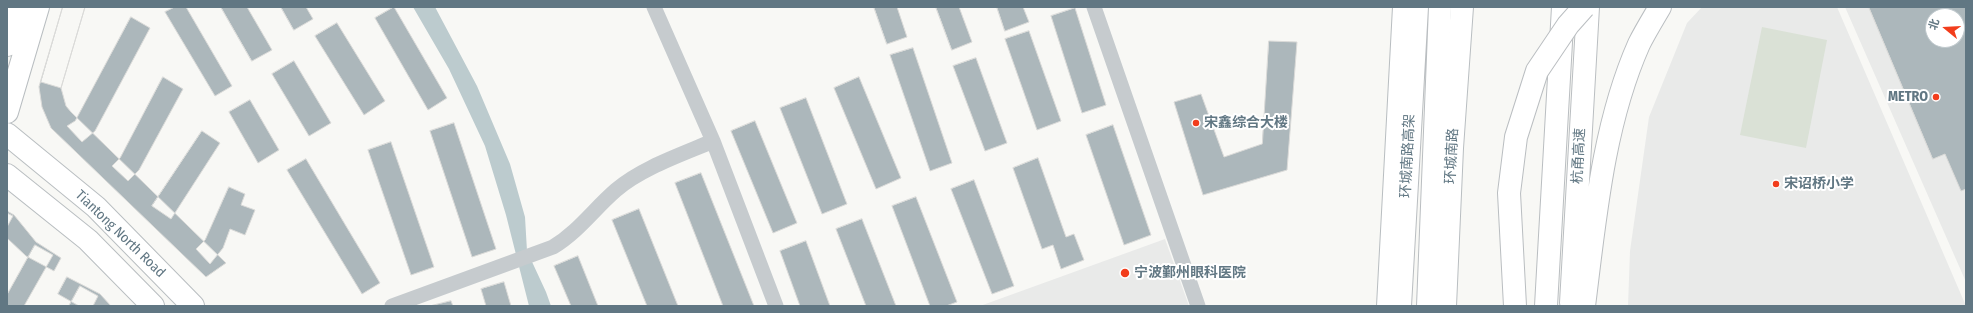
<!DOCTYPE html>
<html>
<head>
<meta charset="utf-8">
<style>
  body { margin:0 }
  #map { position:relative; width:1973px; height:313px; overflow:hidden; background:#f8f8f5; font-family:"Fira Sans Condensed","Noto Sans SC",sans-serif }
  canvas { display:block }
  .frame { position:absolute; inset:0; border:8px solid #617783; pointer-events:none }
  .north { position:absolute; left:1925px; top:8px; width:40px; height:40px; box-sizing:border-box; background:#fff; border:1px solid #c0c9cd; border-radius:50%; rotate:288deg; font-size:11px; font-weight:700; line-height:16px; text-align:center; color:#617783 }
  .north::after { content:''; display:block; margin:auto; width:14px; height:18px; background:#f23d1c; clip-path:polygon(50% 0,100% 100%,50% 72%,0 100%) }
</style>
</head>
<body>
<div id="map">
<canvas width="1973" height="313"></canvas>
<div class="frame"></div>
<div class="north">北</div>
</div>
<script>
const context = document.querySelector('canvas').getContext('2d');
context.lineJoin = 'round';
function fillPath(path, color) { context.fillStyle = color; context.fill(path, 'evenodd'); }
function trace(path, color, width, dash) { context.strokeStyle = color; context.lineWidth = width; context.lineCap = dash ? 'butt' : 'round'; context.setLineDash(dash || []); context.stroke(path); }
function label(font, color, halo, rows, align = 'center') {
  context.font = font + ' "Fira Sans Condensed","Noto Sans SC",sans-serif'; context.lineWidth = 4; context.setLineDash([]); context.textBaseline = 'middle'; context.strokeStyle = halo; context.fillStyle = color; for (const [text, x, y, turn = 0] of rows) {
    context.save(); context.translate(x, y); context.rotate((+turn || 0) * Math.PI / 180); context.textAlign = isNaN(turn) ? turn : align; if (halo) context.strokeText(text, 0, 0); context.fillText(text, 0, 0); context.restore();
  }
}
const built = new Path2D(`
  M1702 7H1837L1966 306H1628L1630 251 1649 117 1687 23Z
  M1845 7H1966V282ZM1933 16H1957V40H1933Z
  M1165 239 1189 306H980Z`);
const green = new Path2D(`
  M1762 27 1827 40 1806 148 1740 135Z`);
const water = new Path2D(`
  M413 7H435L477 86 510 164 525 217 527 251 546 292 551 306H529L506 215 485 146 449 69Z`);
const building = new Path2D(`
  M63 7H85L61 88 41 82Z
  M63 7H85L61 88 66 106 71 112 226 263 206 277 51 128 42 107 39 87Z
  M175 7H186L232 86 215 96 165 12Z
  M221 7H247L272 50 252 61Z
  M281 7H306L313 19 294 30Z
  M394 7 447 98 428 110 375 18Z
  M874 7H897L907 37 887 44Z
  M936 7H959L972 42 952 50Z
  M997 7H1023L1029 22 1005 31Z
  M1869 7H1966V189L1961 191 1945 154 1933 159ZM1933 16H1957V40H1933Z
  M1075 8 1106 105 1082 113 1051 16Z
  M131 17 150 28 95 131 82 142 67 126 75 121Z
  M337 23 385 101 364 115 315 36Z
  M1029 31 1061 121 1037 130 1005 39Z
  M1269 41 1297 42 1287 170 1203 195 1174 102 1201 94 1224 157 1262 144Z
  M913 48 952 163 930 171 890 55Z
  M976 58 1007 143 985 151 953 66Z
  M294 61 331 123 309 136 272 74Z
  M163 77 183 89 139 170 128 181 112 166 120 158Z
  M859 77 901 178 876 189 834 88Z
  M806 98 847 204 822 214 780 108Z
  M250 100 279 150 258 163 229 112Z
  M755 121 797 223 773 233 731 131Z
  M454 123 496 249 472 257 430 131Z
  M1113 125 1151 235 1124 245 1086 135Z
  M202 131 220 143 171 219 152 206Z
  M391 142 434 267 411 275 368 150Z
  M1038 158 1066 237 1074 234 1084 260 1061 269 1053 245 1042 249 1013 168Z
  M306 159 380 283 362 294 287 170Z
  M701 173 754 306H723L675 183Z
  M974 180 1014 286 992 294 951 189Z
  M229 187 245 194 241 205 255 210 245 235 230 229 223 248 210 264 196 249 205 240Z
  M916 197 957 302 946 306H930L892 206Z
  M639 209 678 306H647L612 220Z
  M7 211 14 215 36 242 61 258 54 271 26 256 7 238Z
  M7 213 13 216 7 227Z
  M862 219 896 306H866L836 229Z
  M806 241 830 306H800L780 251Z
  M35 245 53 255 24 306H7V295Z
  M578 256 598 306H571L554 266Z
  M67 277 100 294 111 306H79L58 294Z
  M504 282 511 306H486L481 289Z
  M80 286 98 296 93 306H69Z
  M451 301 453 306H430Z`);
const street = new Path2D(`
  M654 7 713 141 776 306
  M1094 7 1198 306
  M392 306 553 247C578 232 594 209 616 190 641 168 683 154 713 141`);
const primary = new Path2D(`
  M7 45 17 7
  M7 112 38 7
  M7 134 96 207 193 306
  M7 175 88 240 153 306
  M1388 306 1404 7
  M1445 306 1452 148 1462 7`);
const highway = new Path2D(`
  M1571 303 1588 7
  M1400 306 1417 7
  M1428 306 1440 7
  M1546 306 1563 7
  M1584 306C1595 219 1603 125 1639 44 1645 32 1653 19 1660 7`);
const highwayBridge = new Path2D(`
  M1515 306 1509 193 1516 137 1537 71 1568 25 1584 7`);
const markers = [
  [1936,97,4,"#f23d1c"],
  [1196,123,4,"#f23d1c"],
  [1776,184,4,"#f23d1c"],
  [1125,273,5,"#f23d1c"]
];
const poiNames = [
  ["METRO",1928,97,"right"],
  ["宋鑫综合大楼",1204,123],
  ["宋诏桥小学",1784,184],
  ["宁波鄞州眼科医院",1134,273]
];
const streetNames = [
  ["环城南路高架",1408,156,-87],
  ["环城南路",1452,156,-87],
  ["杭甬高速",1579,156,-87],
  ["Tiantong North Road",120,234,44]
];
fillPath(built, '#e9eae9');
fillPath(green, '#dae1d6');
fillPath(water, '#bccbce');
fillPath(building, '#acb7bb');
trace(building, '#dadad8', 1);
trace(primary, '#b9bec1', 24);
trace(highway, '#babec1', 24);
trace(street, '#c6cbce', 15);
trace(primary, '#fff', 22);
trace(highway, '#fff', 22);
trace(highwayBridge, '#babec1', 24, []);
trace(highwayBridge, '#fff', 22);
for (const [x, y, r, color] of markers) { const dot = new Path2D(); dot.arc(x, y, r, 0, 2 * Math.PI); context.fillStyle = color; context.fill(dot); trace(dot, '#fff', 1.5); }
label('bold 14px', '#617783', '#fff', poiNames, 'left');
label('14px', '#617783', '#fff', streetNames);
</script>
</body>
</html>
